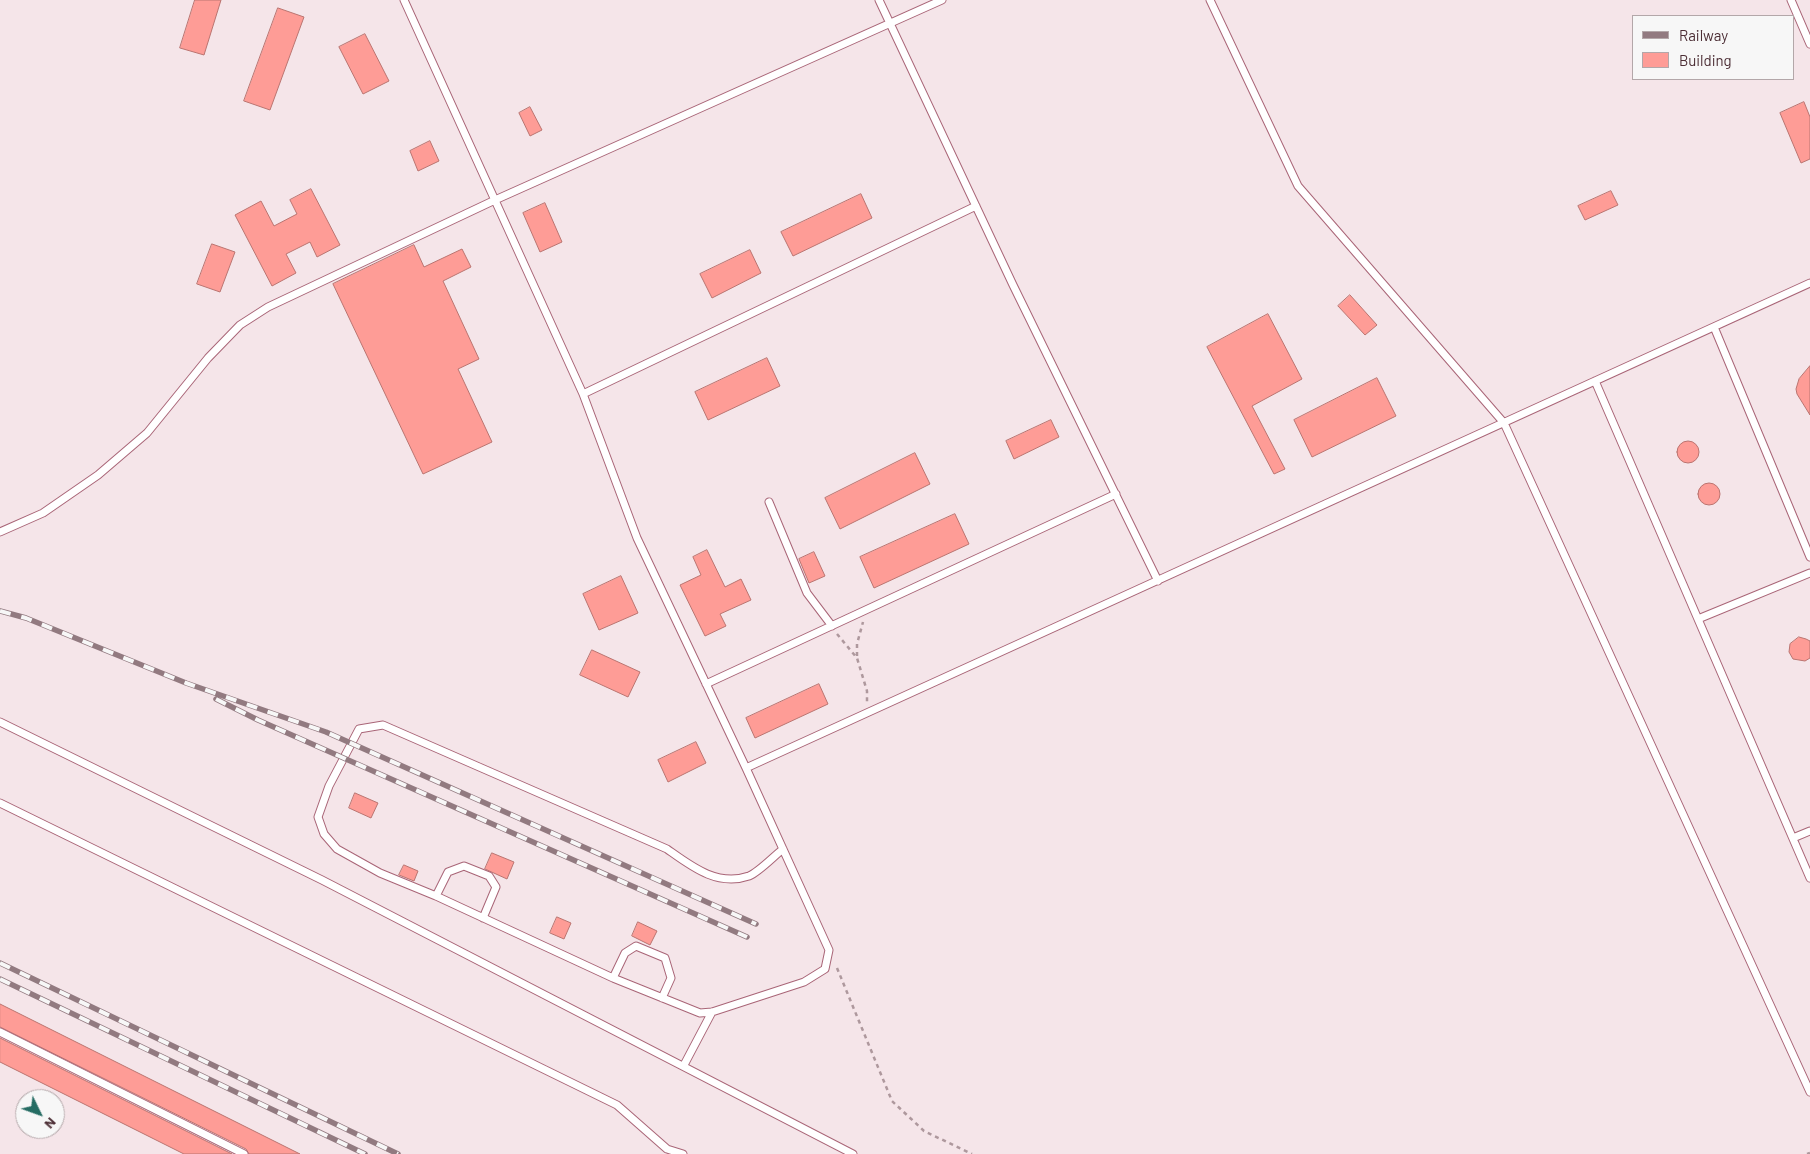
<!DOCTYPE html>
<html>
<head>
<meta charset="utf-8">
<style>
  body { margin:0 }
  #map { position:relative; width:1810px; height:1154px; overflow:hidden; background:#f5e5e9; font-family:Barlow,sans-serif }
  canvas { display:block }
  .legend { position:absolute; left:1632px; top:15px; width:162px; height:65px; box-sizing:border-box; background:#f7f7f7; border:1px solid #b3a7a9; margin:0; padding:6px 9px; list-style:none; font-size:15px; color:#4c2e35 }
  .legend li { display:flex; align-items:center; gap:10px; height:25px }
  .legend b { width:25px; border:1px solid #b3a7a9 }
  .north { position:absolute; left:15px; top:1089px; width:50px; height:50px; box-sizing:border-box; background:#f7f7f7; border:1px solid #b3a7a9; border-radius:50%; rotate:132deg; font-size:14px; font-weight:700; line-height:20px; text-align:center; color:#4c2e35 }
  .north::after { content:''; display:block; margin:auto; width:18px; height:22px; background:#256c63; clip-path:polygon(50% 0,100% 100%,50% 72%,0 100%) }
</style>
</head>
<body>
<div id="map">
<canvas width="1810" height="1154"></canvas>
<ul class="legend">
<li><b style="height:6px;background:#927a80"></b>Railway</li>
<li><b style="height:14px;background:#fe9c96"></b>Building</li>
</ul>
<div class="north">N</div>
</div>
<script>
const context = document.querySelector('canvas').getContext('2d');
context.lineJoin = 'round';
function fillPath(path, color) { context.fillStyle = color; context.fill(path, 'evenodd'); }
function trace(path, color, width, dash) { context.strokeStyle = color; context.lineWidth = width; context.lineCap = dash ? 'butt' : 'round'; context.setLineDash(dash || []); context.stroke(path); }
const building = new Path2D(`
  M195 0H221L204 55 180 48Z
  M278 8 304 17 270 110 244 101Z
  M365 34 389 81 363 94 339 47Z
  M1804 102 1810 117V159L1801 163 1780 113Z
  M530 107 542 130 530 136 519 113Z
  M430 141 439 161 418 171 410 151Z
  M311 189 340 245 317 257 310 242 286 254 296 273 272 286 235 215 261 201 274 226 297 214 290 200Z
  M1611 191 1618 205 1585 220 1578 206Z
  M861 194 872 218 793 256 781 232Z
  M545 203 562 242 540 252 523 213Z
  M212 244 235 252 220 292 197 284Z
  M414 245 424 267 462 249 471 267 443 281 479 359 458 369 492 442 423 474 333 284Z
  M750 250 761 273 712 298 700 274Z
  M1350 295 1377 325 1365 335 1338 306Z
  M1268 314 1302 379 1252 406 1285 469 1274 474 1207 347Z
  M767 358 780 386 708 420 695 392Z
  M1810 366V415L1797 394 1796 389 1799 379Z
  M1377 378 1396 416 1312 457 1294 420Z
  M1051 420 1059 437 1014 459 1006 441Z
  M1677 452a11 11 0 1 1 22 0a11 11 0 1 1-22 0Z
  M915 453 930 484 840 529 825 498Z
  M1698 494a11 11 0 1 1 22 0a11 11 0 1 1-22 0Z
  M955 514 969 544 874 588 860 557Z
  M707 550 725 587 741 579 751 600 720 614 726 626 705 636 680 585 701 575 693 557Z
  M814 552 825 576 809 583 799 559Z
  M621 576 638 613 599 630 583 594Z
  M1799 637 1806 639 1810 641V658L1805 661 1793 659 1789 652 1790 644Z
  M592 650 640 672 628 697 580 675Z
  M819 684 828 704 755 738 746 718Z
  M696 742 706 763 668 782 658 760Z
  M355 793 378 803 371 818 349 808Z
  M492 853 514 862 507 879 485 869Z
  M404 865 418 871 414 881 399 875Z
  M557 917 571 923 564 939 550 933Z
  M638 922 657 931 650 945 632 936Z
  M0 1004 300 1154H249L246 1149 0 1027Z
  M0 1038 232 1154H184L0 1062Z`);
const path = new Path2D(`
  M837 634 857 658 867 691V702
  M857 656V644L863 622
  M837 968 892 1101 924 1131 972 1154
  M1807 1154 1810 1153`);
const service = new Path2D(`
  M404 0 583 394 637 538 746 768 829 950 825 969 804 982 712 1012 700 1013 613 978 436 896 380 873 337 849 324 834 318 817 329 786 359 729 383 725 667 849C691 866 717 887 749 876 759 872 774 856 783 849
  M879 0 1013 285 1158 581
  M1210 0 1298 186 1504 423 1810 1092
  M1791 0 1810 44
  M1714 327 1810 557
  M1595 381 1810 878
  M583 394 976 206
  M769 502 807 593 832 626
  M0 532 43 513 98 475 147 433 208 358 240 325 268 307 495 200 942 0
  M1698 619 1810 573
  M706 684 1116 494
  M0 722 322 880 853 1154
  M746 768 1810 283
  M0 803 617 1105 667 1149 683 1154
  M1793 838 1810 831
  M436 896 448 872 464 866 489 876 496 887 483 918
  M613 978 625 953 636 946 665 958 671 978 662 998
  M0 1032 244 1154
  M684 1065 712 1012`);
const rail = new Path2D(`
  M0 611 26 618 186 683 326 732 756 924
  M216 699 258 720 747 937
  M0 963 398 1154
  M0 979 365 1154`);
fillPath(building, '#fe9c96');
trace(building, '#ba7470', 1);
trace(service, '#a96577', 9);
trace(path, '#ae989d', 2.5, [4, 4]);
trace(service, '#fff', 7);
trace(rail, '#927a80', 5.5);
trace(rail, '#f7f7f7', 4, [11]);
</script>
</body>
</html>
